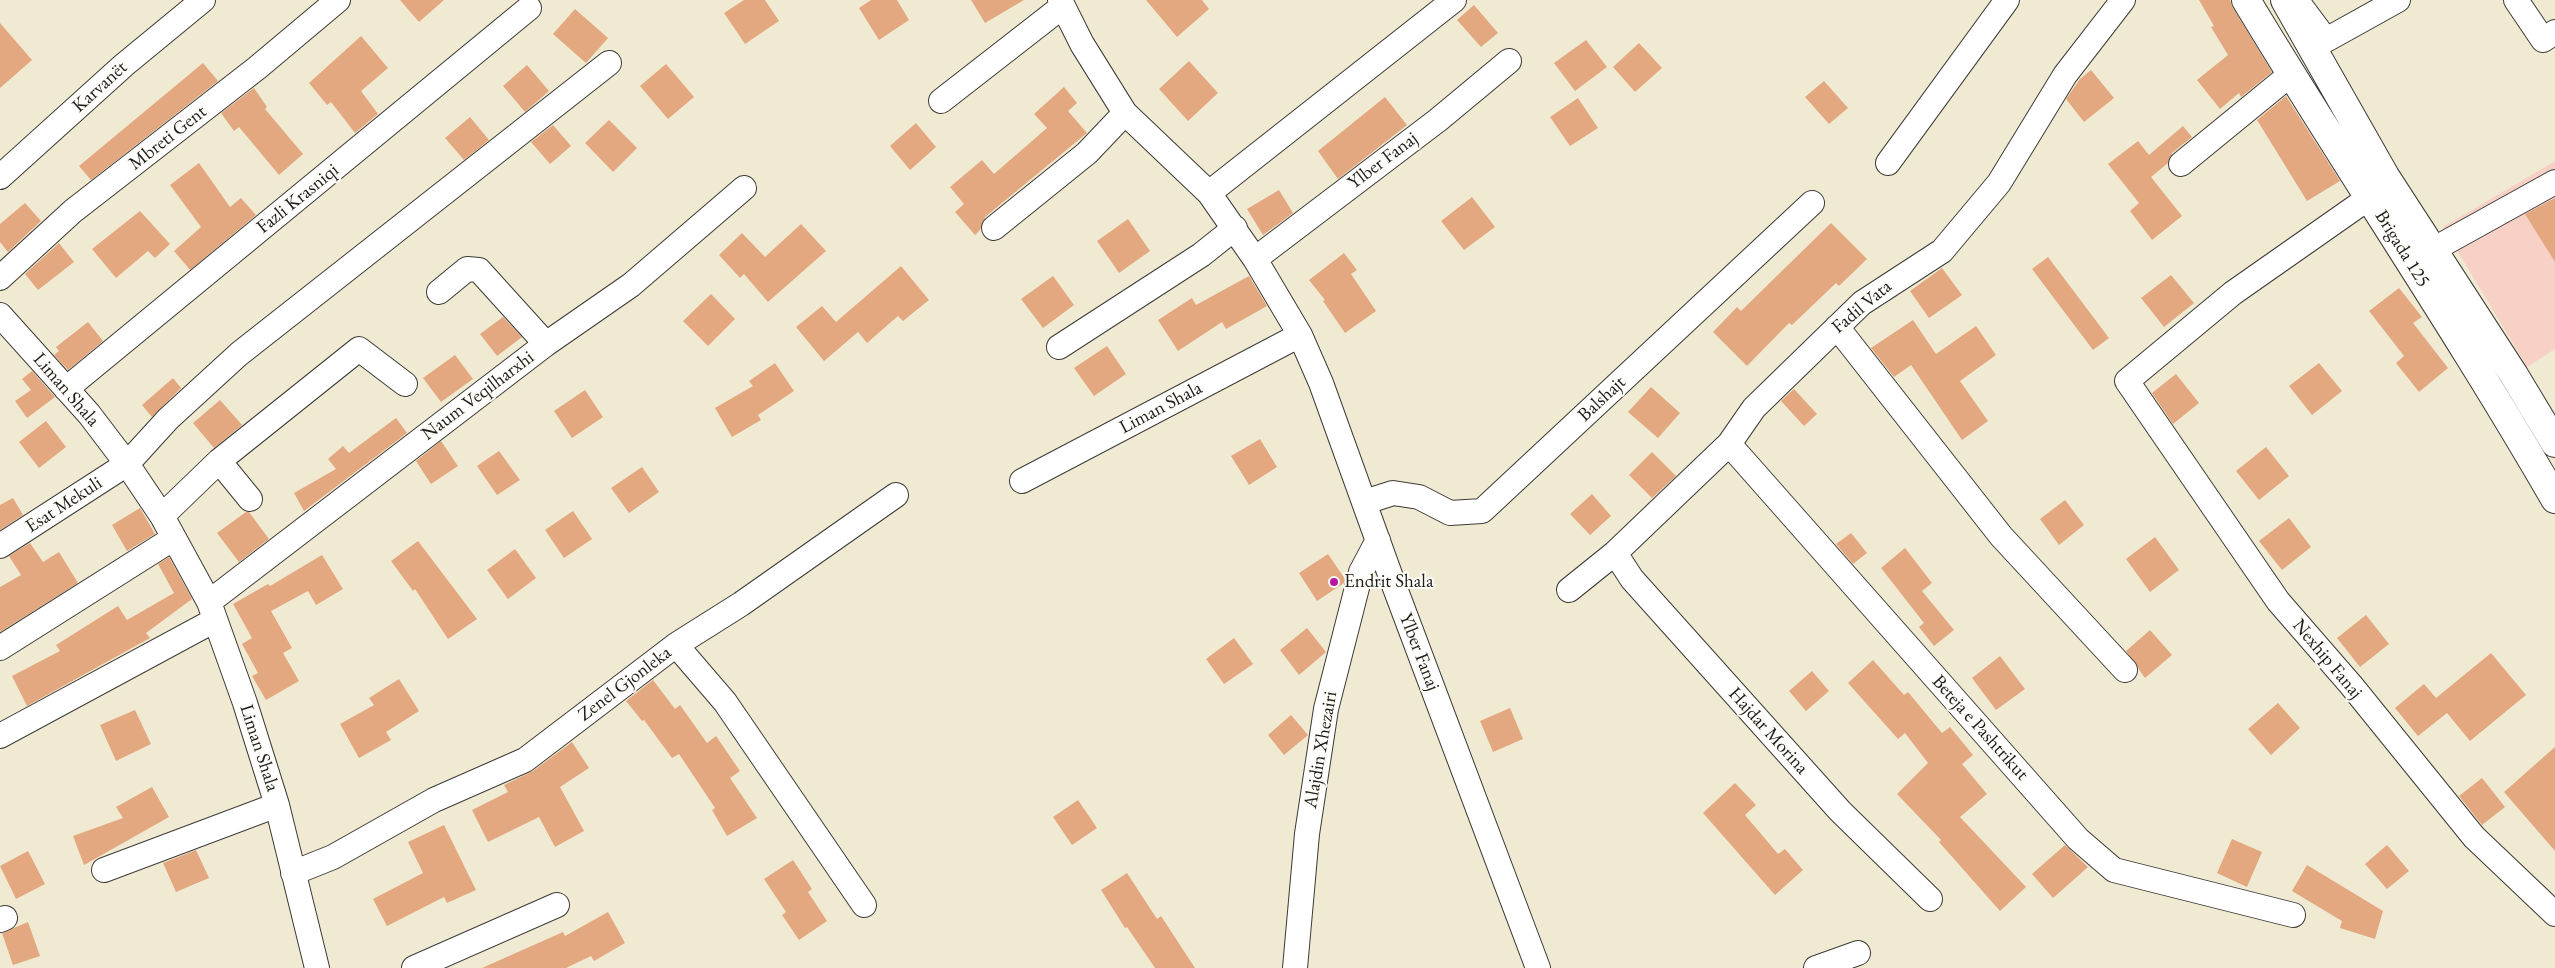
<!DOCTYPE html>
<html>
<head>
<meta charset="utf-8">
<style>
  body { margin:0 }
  canvas { display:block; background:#f1ead2 }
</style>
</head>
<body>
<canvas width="2555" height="968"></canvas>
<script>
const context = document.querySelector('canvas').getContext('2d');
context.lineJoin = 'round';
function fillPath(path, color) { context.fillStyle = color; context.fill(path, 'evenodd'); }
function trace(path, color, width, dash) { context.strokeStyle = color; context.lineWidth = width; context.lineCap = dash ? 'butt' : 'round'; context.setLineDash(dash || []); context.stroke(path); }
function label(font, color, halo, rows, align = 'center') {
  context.font = font + ' "EB Garamond",serif'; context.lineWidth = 4; context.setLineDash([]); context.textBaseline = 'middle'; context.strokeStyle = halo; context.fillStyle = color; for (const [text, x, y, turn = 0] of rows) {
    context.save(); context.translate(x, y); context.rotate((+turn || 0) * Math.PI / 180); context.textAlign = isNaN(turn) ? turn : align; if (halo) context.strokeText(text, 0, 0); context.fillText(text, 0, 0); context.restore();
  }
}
const built = new Path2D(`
  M2555 161V349L2527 367 2443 227Z`);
const building = new Path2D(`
  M400 0H444L419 22Z
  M744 0H765L779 21 745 44 724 13Z
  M871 0H897L909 20 879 40 859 8Z
  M971 0H1024L985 23Z
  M1146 0H1202L1209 9 1177 37Z
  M2199 0H2230L2233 8 2272 72 2241 97 2239 93 2220 109 2197 80 2228 55 2211 27 2214 26Z
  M1474 5 1498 33 1481 47 1457 20Z
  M575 9 608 38 586 63 553 34Z
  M0 23 32 60 0 88Z
  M361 36 388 68 361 91 378 114 355 133 331 102 327 105 309 83Z
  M1586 40 1607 67 1575 91 1554 63Z
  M1639 43 1662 68 1635 92 1613 67Z
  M1189 61 1218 93 1188 121 1159 89Z
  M203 63 218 81 91 180 79 166Z
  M666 64 694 97 668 119 640 86Z
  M527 65 549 91 525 112 503 86Z
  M2091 70 2114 98 2084 122 2066 99 2080 79Z
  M1824 81 1848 108 1829 124 1805 97Z
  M1064 87 1077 103 1068 111 1087 133 985 217 980 230 975 235 955 212 964 204 950 187 982 160 994 174 1047 128 1034 114Z
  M254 88 267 107 265 109 303 154 279 175 239 127 234 131 221 113Z
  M2286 96 2340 181 2307 201 2257 120Z
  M1385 97 1407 125 1338 179 1318 151Z
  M1578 98 1598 128 1570 146 1550 117Z
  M470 117 489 140 464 160 445 138Z
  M609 120 637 148 613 172 585 143Z
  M916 123 936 147 910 170 890 146Z
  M553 125 571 146 550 164 531 142Z
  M2183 126 2192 137 2172 153 2168 163 2151 177 2182 216 2152 240 2130 211 2139 203 2108 164 2138 141 2149 155Z
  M199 163 230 207 241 198 256 215 190 270 174 251 201 227 170 185Z
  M1279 190 1293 213 1263 235 1247 209Z
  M1472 197 1495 227 1464 250 1441 221Z
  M2555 198V262L2525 214Z
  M25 203 41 221 8 252 0 242V224Z
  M140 211 170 244 155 258 148 251 116 278 92 249Z
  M1128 219 1150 251 1119 273 1097 241Z
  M1831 223 1867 259 1839 286 1836 283 1792 325 1789 323 1747 366 1713 332 1737 307 1741 311Z
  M801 224 826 251 768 302 744 274 740 278 719 255 742 233 765 257Z
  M59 243 74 262 38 290 25 274Z
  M1344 253 1357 270 1351 274 1376 311 1345 333 1323 301 1325 300 1309 280Z
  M2048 257 2109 338 2093 350 2032 269Z
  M901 266 929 300 903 321 898 316 867 343 858 332 824 361 796 327 822 306 836 322Z
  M1942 268 1962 295 1929 318 1910 291Z
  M2171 275 2194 303 2164 327 2141 298Z
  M1053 276 1074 305 1043 328 1021 299Z
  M1249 276 1267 306 1226 329 1222 322 1178 351 1158 320 1192 298 1196 305Z
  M2399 288 2422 317 2413 323 2448 368 2419 392 2396 363 2404 356 2369 311Z
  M711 294 735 319 708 346 683 321Z
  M503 317 522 337 497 356 480 334Z
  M1913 320 1936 354 1976 326 1996 355 1960 381 1988 421 1962 440 1911 365 1894 377 1871 348Z
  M88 322 103 341 68 370 54 355 59 351 56 347Z
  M1107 346 1126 374 1094 396 1074 368Z
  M455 355 473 379 441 402 423 378Z
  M775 363 794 391 758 415 761 420 732 437 715 408 753 386 749 381Z
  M2319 363 2342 391 2312 415 2289 386Z
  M32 371 55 397 27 418 15 401 31 390 22 379Z
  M2176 374 2199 403 2173 424 2152 393Z
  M173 378 181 388 152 417 142 405Z
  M1651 387 1680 413 1658 438 1628 412Z
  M1794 389 1817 414 1804 426 1781 401Z
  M585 390 603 417 572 438 554 411Z
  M220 400 242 425 214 448 193 423Z
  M396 418 407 433 304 511 294 493 336 469 328 459 343 446 349 453Z
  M46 421 66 447 39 468 19 442Z
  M1260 439 1277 467 1249 485 1231 456Z
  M441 441 458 466 431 484 416 461Z
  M2266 447 2289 476 2259 500 2236 471Z
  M499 451 520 480 497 495 477 466Z
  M1652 452 1676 476 1652 498 1629 475Z
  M642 467 659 492 629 513 611 488Z
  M1592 494 1611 516 1590 535 1570 514Z
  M13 498 23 515 0 530V505Z
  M2065 500 2084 525 2059 545 2040 519Z
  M140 508 155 534 127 551 112 525Z
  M573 511 592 539 564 558 545 530Z
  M246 512H249L269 539 239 562 217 533Z
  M2289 518 2311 547 2282 570 2259 541Z
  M1851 533 1867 553 1853 564 1836 544Z
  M2155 537 2179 570 2150 592 2126 559Z
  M418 541 477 619 448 639 415 589 413 591 391 561Z
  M30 543 43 562 59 552 78 583 0 632V587L21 575 9 556Z
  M1905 548 1932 583 1922 591 1954 630 1934 646 1919 627 1924 623 1881 568Z
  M515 549 536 578 508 599 487 570Z
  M1328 554 1345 579 1344 583 1317 601 1299 573Z
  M322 555 343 589 316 605 308 591 271 611 292 648 283 653 299 681 266 700 252 676 258 673 242 644 252 638 233 604 268 584 270 586Z
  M169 557 192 599 146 633 150 638 27 706 12 676 60 651 56 645 118 606 127 620 174 593 158 564Z
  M2366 615 2389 644 2360 667 2337 638Z
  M1307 628 1326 652 1299 675 1280 650Z
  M2150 630 2172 655 2145 678 2126 651Z
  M1234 638 1253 664 1224 684 1206 659Z
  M2491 653 2526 695 2470 741 2447 713 2418 736 2395 708 2424 684 2436 698Z
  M2000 656 2025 689 1996 710 1972 678Z
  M1873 660 1904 695 1908 692 1942 733 1950 727 1973 755 1962 764 1987 794 1960 817 2026 887 2000 911 1939 842 1941 840 1897 794 1928 763 1905 733 1898 739 1848 683Z
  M1812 671 1829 691 1806 711 1789 691Z
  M399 679 419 711 386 732 391 740 359 758 340 724 374 705 369 698Z
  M653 680 675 709 680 705 707 743 716 736 740 771 730 778 757 818 727 836 712 810 715 808 679 754 672 758 644 720 642 721 626 701Z
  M2278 703 2300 728 2271 755 2248 729Z
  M1510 708 1523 739 1493 752 1480 721Z
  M135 710 151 744 116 761 100 725Z
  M1291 715 1308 735 1284 755 1268 735Z
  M572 742 589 768 560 787 584 831 555 847 539 817 488 842 472 810 508 792 504 785 533 771Z
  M2555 747V851L2504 792Z
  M2482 778 2505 807 2482 825 2459 796Z
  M1735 783 1756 805 1745 815 1778 854 1785 849 1803 870 1775 895 1703 813Z
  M152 787 169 817 84 865 73 836 123 818 116 807Z
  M1078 800 1097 828 1072 845 1053 817Z
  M444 825 476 890 447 903 444 897 387 926 373 899 423 873 408 842Z
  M2232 839 2262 852 2247 887 2217 873Z
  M2065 845 2088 867 2053 898 2032 874Z
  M2387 845 2409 871 2387 889 2365 864Z
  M196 850 209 878 176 892 163 863Z
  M28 851 45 884 16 899 0 866Z
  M793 860 812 889 808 892 827 921 799 940 782 915 786 912 764 879Z
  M2307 865 2383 911 2375 939 2340 928 2342 921 2292 891Z
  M1127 873 1157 919 1161 916 1195 968H1155L1127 927 1125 928 1101 890Z
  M608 912 625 943 594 961 591 956 566 968H482L563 932 565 936Z
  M28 922 40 956 13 965 2 933Z`);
const minor = new Path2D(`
  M1060 0 1082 44 1125 113 1209 193 1255 259 1300 335 1321 383 1392 580 1538 968
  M2516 0 2543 40 2555 32
  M2297 1 2326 40 2398 0
  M941 101 1063 6
  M1888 163 2007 0
  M2181 164 2291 74
  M0 177 124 65 203 0
  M1209 193 1454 0
  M2370 197 2233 293 2127 381 2278 601 2351 685 2474 837 2555 914
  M994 228 1087 153 1125 113
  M2418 258 2555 182
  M1255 259 1438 120 1509 61
  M0 278 73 211 257 68 338 0
  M439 292 467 269 479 270 546 344
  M0 315 89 414 127 464 162 516 209 602 245 703 277 805 317 968
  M1837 327 2001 536 2125 670
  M1059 347 1201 255 1235 228
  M66 389 529 8
  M1729 444 2078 839 2114 870 2293 915
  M219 461 250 499
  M1022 481 1300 335
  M1365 502 1393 493 1419 497 1450 513 1482 511 1812 203
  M162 516 219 461 359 349 405 384
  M0 546 127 464 168 419 239 354 609 63
  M1615 553 1632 579 1840 811 1930 899
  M1569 590 1615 553 1729 444 1754 408 1862 303 1942 251 1999 183 2065 75 2123 0
  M209 602 546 344 631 285 744 188
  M676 645 741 604 896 495
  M0 648 174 538
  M0 736 215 620
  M104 870 277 805
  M293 873 333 857 434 800 525 760 676 645 725 702 864 905
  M0 920 5 918
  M414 968 557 905
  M1295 968 1307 834 1326 709 1361 572 1378 540
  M1816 968 1858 953`);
const major = new Path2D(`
  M2246 0C2347 168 2457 329 2555 499
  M2285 0 2385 176 2514 375 2555 443`);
const markers = [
  [1334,582,5,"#b5179e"]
];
const streetNames = [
  ["Karvanët",100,87,-42],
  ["Mbreti Gent",168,138,-38],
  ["Ylber Fanaj",1383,161,-37],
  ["Fazli Krasniqi",298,199,-39],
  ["Brigada 125",2402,249,58],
  ["Fadil Vata",1862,307,-40],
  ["Liman Shala",66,390,49],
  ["Naum Veqilharxhi",478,396,-37],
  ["Balshajt",1602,399,-43],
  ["Liman Shala",1161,408,-28],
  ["Esat Mekuli",64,505,-33],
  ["Ylber Fanaj",1419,652,69],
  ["Nexhip Fanaj",2327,659,50],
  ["Zenel Gjonleka",625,684,-37],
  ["Beteja e Pashtrikut",1980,728,48],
  ["Hajdar Morina",1768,731,48],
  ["Liman Shala",259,748,72],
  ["Alajdin Xhezairi",1321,750,-80]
];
const poiNames = [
  ["Endrit Shala",1344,582]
];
fillPath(built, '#f7d1c6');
fillPath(building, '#e3a880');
trace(minor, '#3c3b37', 26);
trace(major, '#3c3b37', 30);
trace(minor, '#fff', 24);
trace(major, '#fff', 28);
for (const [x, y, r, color] of markers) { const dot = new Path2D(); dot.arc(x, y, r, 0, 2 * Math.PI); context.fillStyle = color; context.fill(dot); trace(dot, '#fdfcf7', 2); }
label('19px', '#1c1c1c', '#fdfcf7', streetNames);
label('19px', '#1c1c1c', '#fdfcf7', poiNames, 'left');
</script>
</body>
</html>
